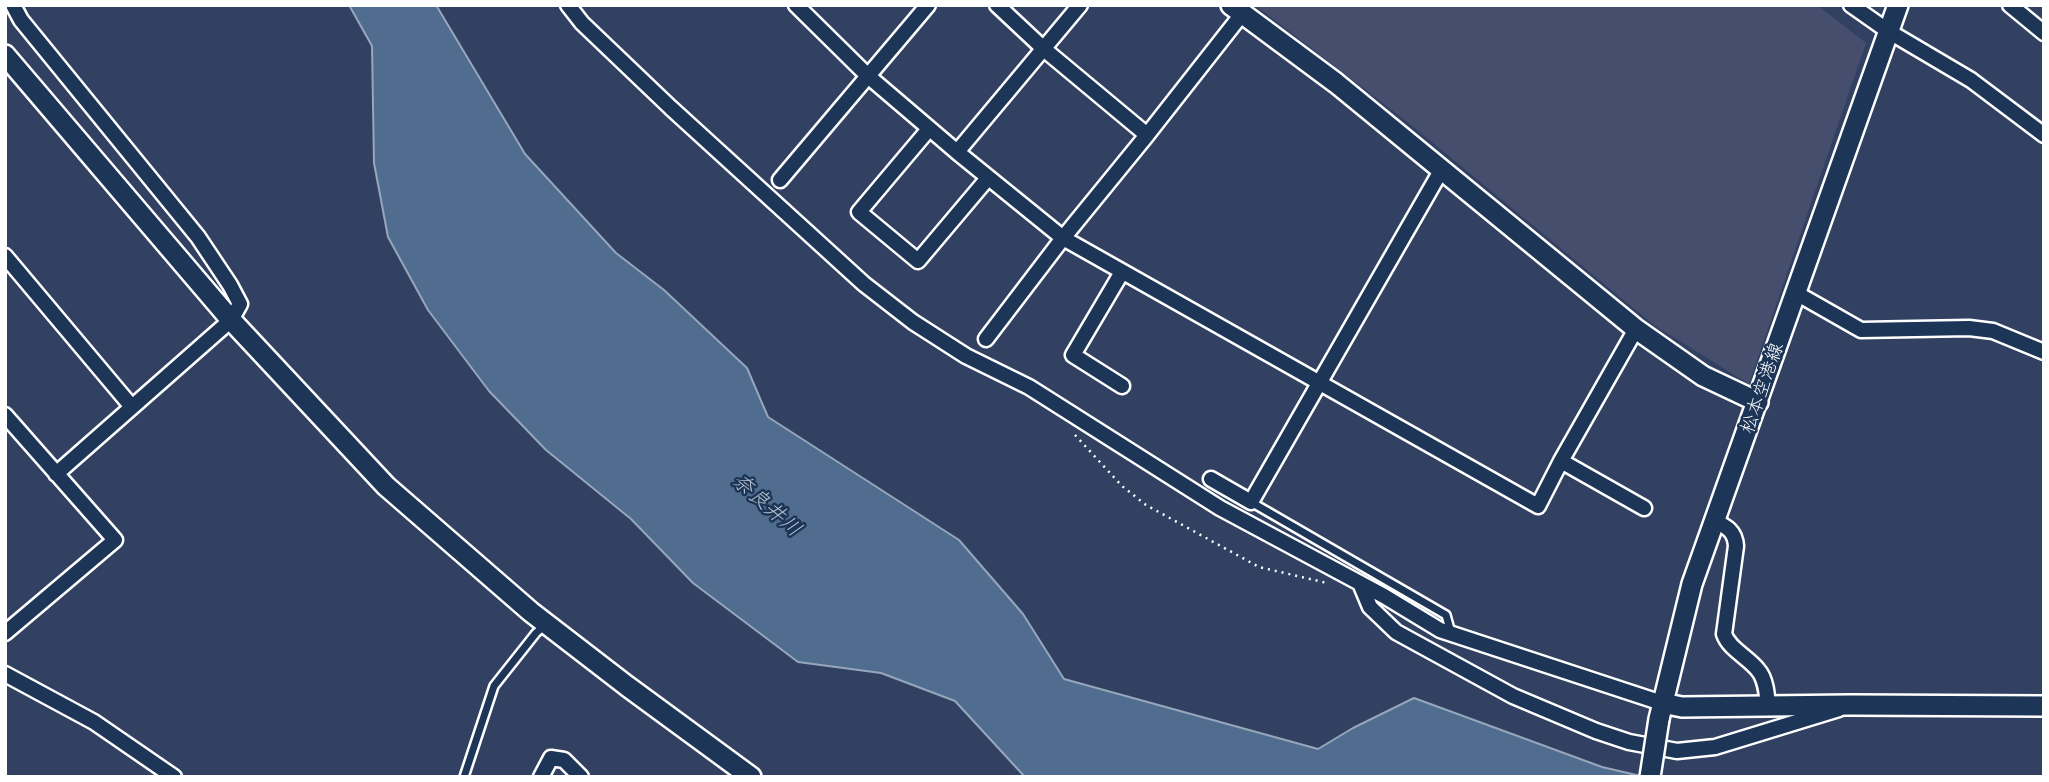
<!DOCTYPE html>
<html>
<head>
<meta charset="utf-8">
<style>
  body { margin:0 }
  #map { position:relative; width:2049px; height:782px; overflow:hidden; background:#324162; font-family:Mali,sans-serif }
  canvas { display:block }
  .frame { position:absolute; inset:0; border:7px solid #fff; pointer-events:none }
</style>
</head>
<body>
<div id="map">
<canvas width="2049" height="782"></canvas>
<div class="frame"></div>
</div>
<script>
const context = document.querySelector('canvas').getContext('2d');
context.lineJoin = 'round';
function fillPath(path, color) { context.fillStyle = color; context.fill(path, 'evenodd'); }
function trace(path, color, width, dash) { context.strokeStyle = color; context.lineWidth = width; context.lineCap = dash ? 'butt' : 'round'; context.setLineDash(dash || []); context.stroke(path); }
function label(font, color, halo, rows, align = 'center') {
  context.font = font + ' Mali,"Klee One",sans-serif'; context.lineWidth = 5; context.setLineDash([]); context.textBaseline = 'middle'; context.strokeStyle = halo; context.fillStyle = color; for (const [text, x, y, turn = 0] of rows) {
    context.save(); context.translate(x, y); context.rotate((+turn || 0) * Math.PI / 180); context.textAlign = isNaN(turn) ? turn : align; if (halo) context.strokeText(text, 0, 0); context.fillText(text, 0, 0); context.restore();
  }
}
const built = new Path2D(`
  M1255 5H1817L1866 43 1749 384 1654 325 1410 124Z`);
const water = new Path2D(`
  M349 5H436L525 154 616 253 664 290 747 368 768 417 959 540 1023 614 1064 679 1318 749 1353 728 1414 698 1602 767 1645 777H1025L955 701 881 673 798 662 693 583 631 519 546 450 489 391 428 310 388 237 374 163 372 46Z`);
const path = new Path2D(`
  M1075 435 1122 486 1146 505 1259 567 1327 583`);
const lane = new Path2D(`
  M1251 502 1446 615 1451 633
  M464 777 494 686 536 633 546 624`);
const street = new Path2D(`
  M13 5 21 20 198 237 230 285 240 304 231 320 56 474
  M568 5 582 23 671 108 864 284 913 322 966 356 1029 387 1220 508 1384 596 1440 630 1662 703
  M796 5 868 76 957 152 1063 238 1538 506 1561 461 1636 329
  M997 5 1045 50 1147 135 1242 14
  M1851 5 1888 31 1971 80 2044 135
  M2010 5 2044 33
  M929 129 859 212 918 261 988 178
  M957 152 1080 5
  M780 180 928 5
  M5 256 132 407
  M1122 272 1073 355 1122 386
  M1796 293 1861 330 1969 328 1993 331 2044 352
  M986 339 1063 238 1147 135
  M5 415 115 540 5 633
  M1561 461 1644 508
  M1211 479 1251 502 1442 169
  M1715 521C1727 527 1735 531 1736 546L1724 634C1729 649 1748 657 1758 670 1766 679 1767 695 1768 707
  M1360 583 1370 607 1396 632 1513 696 1596 731 1629 742 1677 751 1715 747 1839 709
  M5 674 94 722 174 777
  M541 777 551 758 564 760 581 777`);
const secondary = new Path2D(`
  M1231 5 1336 83 1636 329 1703 376 1758 402
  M5 55 231 320 386 486 531 612 627 686 751 777
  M1662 703 1682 707 1850 705 2044 706
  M1659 719 1692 584 1898 5`);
const secondaryBridge = new Path2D(`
  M1650 777 1659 719`);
const streetNames = [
  ["松本空港線",1762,388,-71]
];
const waterNames = [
  ["奈良井川",767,505,41]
];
fillPath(built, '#454e6d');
fillPath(water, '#506c8f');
trace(water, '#96a7bc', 2);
trace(lane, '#fff', 12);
trace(street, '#fff', 19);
trace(secondary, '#fff', 24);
trace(path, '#fff', 2.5, [2, 5]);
trace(lane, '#1d3557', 7);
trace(street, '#1d3557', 14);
trace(secondary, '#1d3557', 19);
trace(secondaryBridge, '#fff', 24, []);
trace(secondaryBridge, '#1d3557', 19);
label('19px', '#fff', '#1d3557', streetNames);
label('italic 21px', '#b9c4d2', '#1d3557', waterNames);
</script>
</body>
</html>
